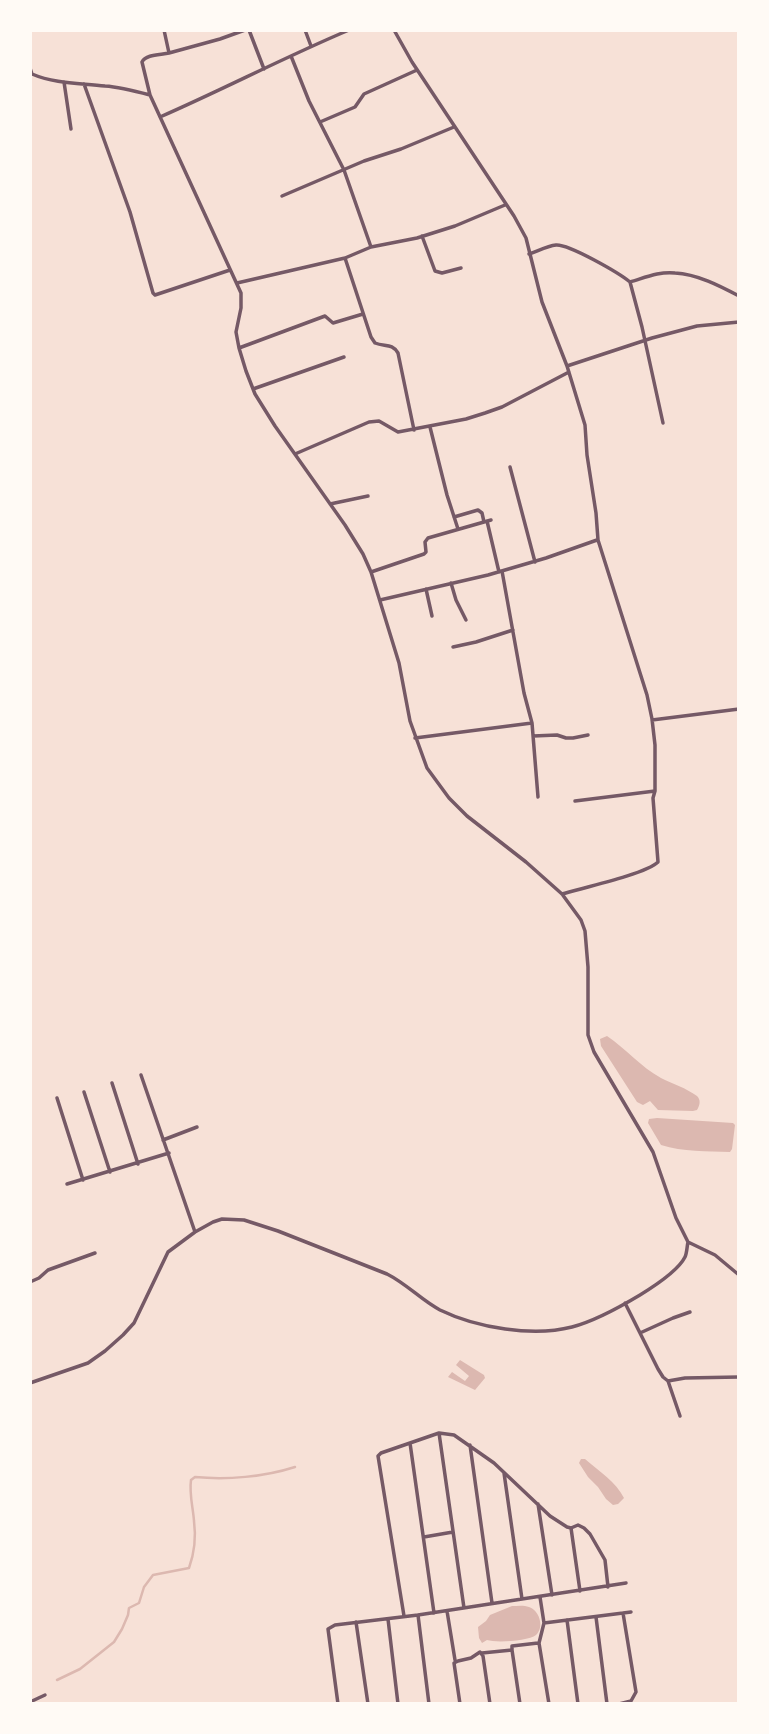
<!DOCTYPE html>
<html>
<head>
<meta charset="utf-8">
<style>
  body { margin:0 }
  #map { position:relative; width:769px; height:1734px; overflow:hidden; background:#f7e1d7; font-family:Barlow,sans-serif }
  canvas { display:block }
  .frame { position:absolute; inset:0; border:32px solid #fffaf5; pointer-events:none }
</style>
</head>
<body>
<div id="map">
<canvas width="769" height="1734"></canvas>
<div class="frame"></div>
</div>
<script>
const context = document.querySelector('canvas').getContext('2d');
context.lineJoin = 'round';
function fillPath(path, color) { context.fillStyle = color; context.fill(path, 'evenodd'); }
function trace(path, color, width, dash) { context.strokeStyle = color; context.lineWidth = width; context.lineCap = dash ? 'butt' : 'round'; context.setLineDash(dash || []); context.stroke(path); }
const water = new Path2D(`
  M607 1036C626 1049 641 1067 661 1078 673 1084 686 1088 697 1096 701 1100 700 1105 697 1110L693 1111 658 1110 650 1101 643 1105 637 1102 601 1046 600 1039Z
  M657 1118 733 1123 735 1125 732 1149 730 1152C707 1151 683 1152 661 1145L648 1123 649 1119Z
  M460 1360 484 1375 485 1378 475 1390 448 1377 452 1372 465 1381 469 1376 456 1365Z
  M581 1459H585C599 1471 616 1482 624 1498L618 1504 613 1505 606 1499 598 1487 588 1477 579 1463Z
  M512 1606C517 1606 524 1605 529 1607 539 1610 545 1627 536 1635 529 1641 496 1643 487 1640L482 1643 479 1638 478 1627 486 1621 490 1615Z`);
const stream = new Path2D(`
  M57 1680 80 1669 114 1642 122 1629 128 1615 129 1608 139 1603 144 1587 153 1575 189 1568C194 1554 196 1536 194 1521 193 1507 189 1494 191 1480L195 1477C227 1480 264 1477 295 1467`);
const minor = new Path2D(`
  M249 30 264 69
  M305 30 311 46
  M394 30 412 62 514 216 526 238 542 302 567 366 585 425 587 455 596 513 598 540 647 695 652 719 655 745V791L653 798 658 862C646 874 582 888 562 894
  M169 53 220 39 245 30
  M291 56 309 101 344 170 371 247
  M30 68 32 74C55 84 81 83 105 86 120 87 135 91 150 95L241 293V308L236 332 239 348 246 371 255 394 275 426 345 525 363 554 371 572 399 663 410 721 427 768 449 798 467 816 526 862 562 894 581 920 585 931 588 967V1035L594 1052 653 1152 676 1218 688 1242 715 1255 739 1275
  M64 82 71 129
  M84 84 130 212 153 293 155 295 230 270
  M150 95 142 62C146 54 161 55 169 53L164 30
  M160 117C224 89 285 57 349 30
  M320 122 355 107 364 94 417 70
  M282 196 364 161 401 149 454 127
  M422 236 435 271 442 273 461 268
  M529 254C538 251 547 246 556 245 569 244 619 273 630 282L642 327 663 423
  M345 258 371 337 375 343C385 347 392 343 398 353L414 430
  M630 282C644 278 660 271 675 273 697 274 720 286 739 296
  M237 283 345 258 371 247 417 238 455 226 505 205
  M239 348 325 316 333 323 363 314
  M567 366 652 338 697 326 739 322
  M253 389 344 357
  M430 427 447 495 458 529
  M295 454 369 422 379 421 398 432 466 419 485 413 502 407 569 372
  M510 467 535 562
  M330 504 368 496
  M454 517 478 510 482 513 484 522
  M487 521 499 572
  M502 571 524 693 532 723 538 797
  M371 572 424 554 426 552 425 542 428 538 491 520
  M451 583 456 600 466 620
  M426 589 432 616
  M380 600 488 575 546 558 597 540
  M453 647 476 642 513 630
  M652 720 739 709
  M533 736 557 735 566 738H573L588 735
  M415 738 532 723
  M575 801 655 791
  M141 1075 195 1232
  M112 1083 138 1164
  M84 1092 110 1172
  M57 1098 83 1180
  M163 1140 197 1127
  M67 1184 169 1153
  M30 1282 39 1278 48 1270 95 1253
  M625 1303 658 1369 663 1377 668 1381 685 1378 739 1377
  M640 1333 673 1318 690 1312
  M668 1381 680 1416
  M30 1383 88 1363 105 1351 123 1335 134 1323 168 1252 195 1232 213 1222 222 1219 244 1220 278 1231 387 1274C407 1284 421 1300 440 1310 477 1328 533 1337 572 1327 595 1321 620 1307 640 1295 653 1287 678 1271 685 1257 687 1253 687 1246 688 1242
  M439 1433 464 1608
  M410 1443 434 1613
  M470 1445 492 1603
  M504 1473 522 1599
  M538 1504 552 1595
  M571 1528 580 1591
  M424 1537 453 1532
  M540 1597 544 1623 539 1643 549 1704
  M447 1611 455 1660
  M404 1616 378 1456 381 1453 439 1433 454 1435 494 1463 550 1516 567 1527 571 1528 578 1525 584 1528 590 1534 605 1560 608 1587
  M596 1617 607 1704
  M388 1619 398 1704
  M567 1620 578 1704
  M356 1622 368 1704
  M544 1623 631 1612
  M512 1650 520 1704
  M482 1653 512 1650V1646L538 1643
  M30 1702 45 1695
  M338 1704 328 1629 335 1625 418 1615
  M429 1704 418 1615 626 1583
  M460 1704 454 1663 458 1661 471 1658 480 1652 483 1656 490 1704
  M619 1704 631 1701 636 1692 623 1613`);
fillPath(water, '#dcb8b0');
trace(stream, '#dcb8b0', 2.5);
trace(minor, '#755966', 3.5);
</script>
</body>
</html>
